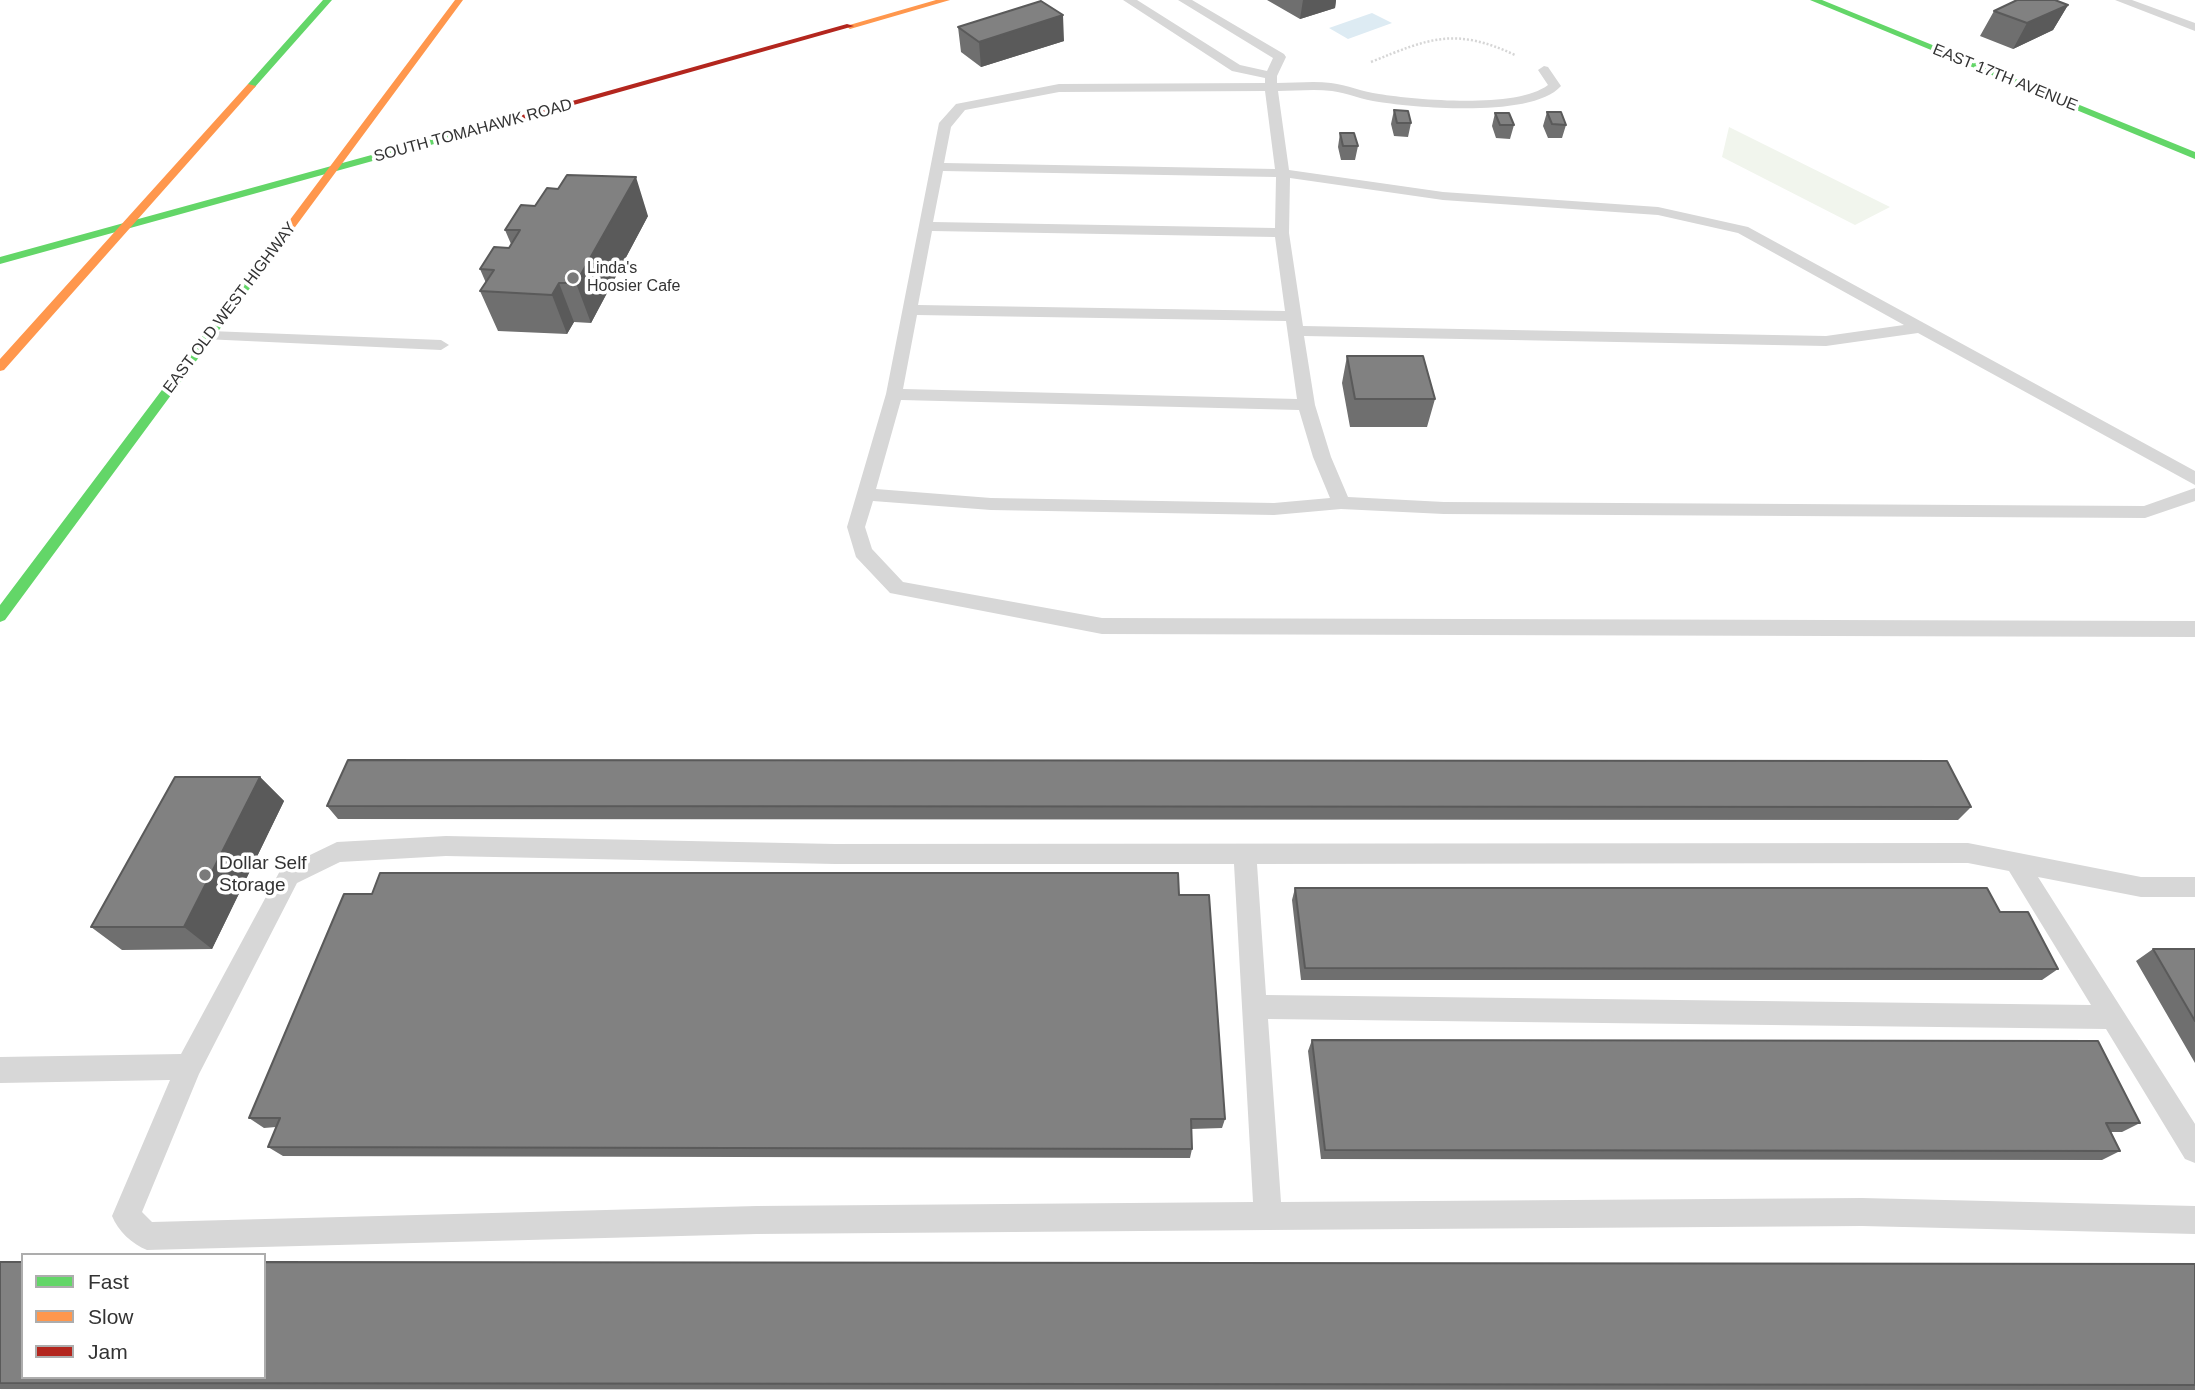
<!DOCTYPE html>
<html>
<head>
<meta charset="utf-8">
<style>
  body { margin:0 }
  #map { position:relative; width:2195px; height:1400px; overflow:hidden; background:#fff; font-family:Arial,sans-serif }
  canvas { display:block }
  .legend { position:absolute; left:21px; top:1253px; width:245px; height:126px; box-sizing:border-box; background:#fff; border:2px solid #adadad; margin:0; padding:9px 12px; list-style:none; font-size:21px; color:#333 }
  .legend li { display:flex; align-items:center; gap:14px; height:35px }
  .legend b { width:35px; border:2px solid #adadad }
</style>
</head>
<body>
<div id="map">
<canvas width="2195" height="1400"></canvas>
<ul class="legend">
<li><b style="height:9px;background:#63d668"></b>Fast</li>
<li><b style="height:9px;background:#ff974d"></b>Slow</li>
<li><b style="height:9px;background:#b3261e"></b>Jam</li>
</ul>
</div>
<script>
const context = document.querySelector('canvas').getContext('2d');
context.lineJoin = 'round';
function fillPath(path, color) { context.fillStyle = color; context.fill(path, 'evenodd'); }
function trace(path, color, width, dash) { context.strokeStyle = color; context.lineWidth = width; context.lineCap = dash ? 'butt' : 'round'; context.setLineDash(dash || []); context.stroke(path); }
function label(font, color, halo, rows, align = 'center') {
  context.font = font + ' Arial,sans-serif'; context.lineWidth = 7; context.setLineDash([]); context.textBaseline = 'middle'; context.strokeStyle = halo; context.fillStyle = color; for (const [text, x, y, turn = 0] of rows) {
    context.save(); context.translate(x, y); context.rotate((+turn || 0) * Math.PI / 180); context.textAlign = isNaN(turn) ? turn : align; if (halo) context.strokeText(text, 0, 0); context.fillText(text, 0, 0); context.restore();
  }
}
const green = new Path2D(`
  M1729 127 1890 207 1855 225 1722 157Z`);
const water = new Path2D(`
  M1372 13 1392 23 1348 39 1329 28Z`);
const path = new Path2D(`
  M1371 62C1430 38 1455 27 1515 55`);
const lane = new Path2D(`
  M1123 0H1137L1240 65 1267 71 1273 58 1178 0H1192L1284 54 1286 57 1277 76V83C1295 83 1314 81 1331 83 1347 85 1363 92 1379 94 1417 100 1517 109 1548 85L1538 70 1544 66 1548 67 1561 86C1533 118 1419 108 1379 102 1363 100 1347 93 1332 91 1314 89 1295 91 1278 91L1289 170 1443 192 1658 207 1748 227 2195 471V485L1918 333 1826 346 1304 336 1315 405 1331 457 1348 497 1444 502 2144 506 2195 488V501L2145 518 1444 514 1341 509 1274 515 991 510 873 501 865 527 872 549 903 582 1102 618 2195 621V637L1102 634 890 593 856 557 847 527 886 394 939 123 956 104 1059 84 1265 83V78L1232 71ZM1265 91 1275 169 944 163 951 127 965 110 1059 92ZM943 171 1276 177 1275 228 933 222ZM1290 178 1443 200 1658 215 1738 233 1904 325 1826 336 1303 326 1289 233ZM932 231 1275 237 1285 311 918 305ZM917 315 1286 321 1297 399 903 389ZM901 400 1299 410 1313 457 1330 498 1274 503 991 498 876 489Z
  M2115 0H2132L2195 23V31Z
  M210 331 441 340 449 345 441 350 204 339 202 336 204 333Z
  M446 836 835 844 1968 843 2141 877H2195V897H2141L2038 877 2195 1124V1163L2185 1159 2106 1029 1268 1019 1281 1202 1862 1198 2195 1206V1234L1862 1226 1268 1230 757 1234 147 1250C132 1244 118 1231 112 1216L170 1080 0 1083V1057L181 1054 281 869 337 842ZM446 856 835 864H1234L1253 1202 757 1206 152 1222 142 1212 199 1074 297 883 340 862ZM1968 863 2009 871 2091 1005 1266 995 1257 864Z`);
const fast = new Path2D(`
  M323 0H332L254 88H248V84Z
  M1810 0H1822L2195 152V159Z
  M488 123 493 126 492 128 0 264V257Z
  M263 260 267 261V265L5 620 0 622V605L259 261Z`);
const slow = new Path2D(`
  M455 0H463L267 265H259V261Z
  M936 0H950L850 29 846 26Z
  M248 84 256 86 4 370 0 371V359Z`);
const jam = new Path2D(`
  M847 24 854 26 492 128 483 126Z`);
const wall = new Path2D(`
  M1267 0H1336L1335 8 1300 19Z
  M2068 5 2053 30 2013 49 1980 36 1994 11Z
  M958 27 1064 41 981 67 961 52Z
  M1394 110 1411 123 1408 137 1394 136 1391 124Z
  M1547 112 1566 125 1562 138H1548L1543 126Z
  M1495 113 1514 125 1510 139 1496 138 1492 126Z
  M1340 133 1358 146 1355 160H1341L1338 147Z
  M558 189 648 216 591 323 574 322 567 334 498 331 480 291 486 283 480 269 509 248 511 244 505 230Z
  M1347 356 1435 399 1427 427H1350L1342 383Z
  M260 777 284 801 212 949 122 950 91 927Z
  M327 806 1971 807 1958 820 338 819Z
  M1295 888 2000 912 2058 969 2042 980H1301L1292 900Z
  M1179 895 1225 1119 1222 1128 1191 1129 1192 1149 1190 1158 283 1156 268 1147 276 1127 264 1128 249 1118Z
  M2153 949H2195V1063L2136 961Z
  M1312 1040 2140 1123 2122 1132H2111L2120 1151 2102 1160 1321 1159 1308 1051Z
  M0 1262 2195 1264V1390L0 1389Z`);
const shadedWall = new Path2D(`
  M1303 0H1336L1335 8 1300 19Z
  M2068 5 2053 30 2013 49 2027 23Z
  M1063 15 1064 41 981 67 979 42Z
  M636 177 648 216 591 323 576 283Z
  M559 283 574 322 567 334 552 295Z
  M260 777 284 801 212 949 184 927Z`);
const building = new Path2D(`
  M2017 0H2055L2068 5 2027 23 1994 11Z
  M1041 1 1063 15 979 42 958 27Z
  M1394 110 1408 111 1411 123H1397Z
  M1547 112H1561L1566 125 1552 124Z
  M1495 113H1509L1514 125H1500Z
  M1340 133H1354L1358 146H1343Z
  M567 175 636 177 576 283H559L552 295 480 291 494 270 480 269 494 247 509 248 520 230H505L521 205 535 206 547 188 558 189Z
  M1347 356H1423L1435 399H1355Z
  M348 760 1947 761 1971 807 327 806Z
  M175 777H260L184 927H91Z
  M380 873H1178L1179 895H1209L1225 1119H1191L1192 1149 268 1147 280 1118H249L344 894H372Z
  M1295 888H1987L2000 912H2028L2058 969 1305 968Z
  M2153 949H2195V1021Z
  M1312 1040 2098 1041 2140 1123H2106L2120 1151 1325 1150Z
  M0 1262H23V1377H264V1262L2195 1264V1385L0 1383Z`);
const markers = [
  [573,278,7,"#7a7a7a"],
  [205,875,7,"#7a7a7a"]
];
const farStreetnames = [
  ["EAST 17TH AVENUE",2005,78,22],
  ["SOUTH TOMAHAWK ROAD",473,131,-15],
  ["EAST OLD WEST HIGHWAY",230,308,-53]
];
const farPoinames = [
  ["Linda's",587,269],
  ["Hoosier Cafe",587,287]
];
const poiNames = [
  ["Dollar Self",219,864],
  ["Storage",219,886]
];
fillPath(green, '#f1f5ed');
fillPath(water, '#ddebf3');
trace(path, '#d6d6d6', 2.5, [2, 2]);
fillPath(lane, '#d7d7d7');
fillPath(fast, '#63d668');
fillPath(slow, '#ff974d');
fillPath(jam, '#b3261e');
fillPath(wall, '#6f6f6f');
fillPath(shadedWall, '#5a5a5a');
fillPath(building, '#818181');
trace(building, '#5a5a5a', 2);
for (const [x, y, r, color] of markers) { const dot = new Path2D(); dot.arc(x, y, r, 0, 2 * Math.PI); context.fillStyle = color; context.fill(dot); trace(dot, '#fff', 2.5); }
label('16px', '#333', '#fff', farStreetnames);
label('16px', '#333', '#fff', farPoinames, 'left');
label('19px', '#333', '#fff', poiNames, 'left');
</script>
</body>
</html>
